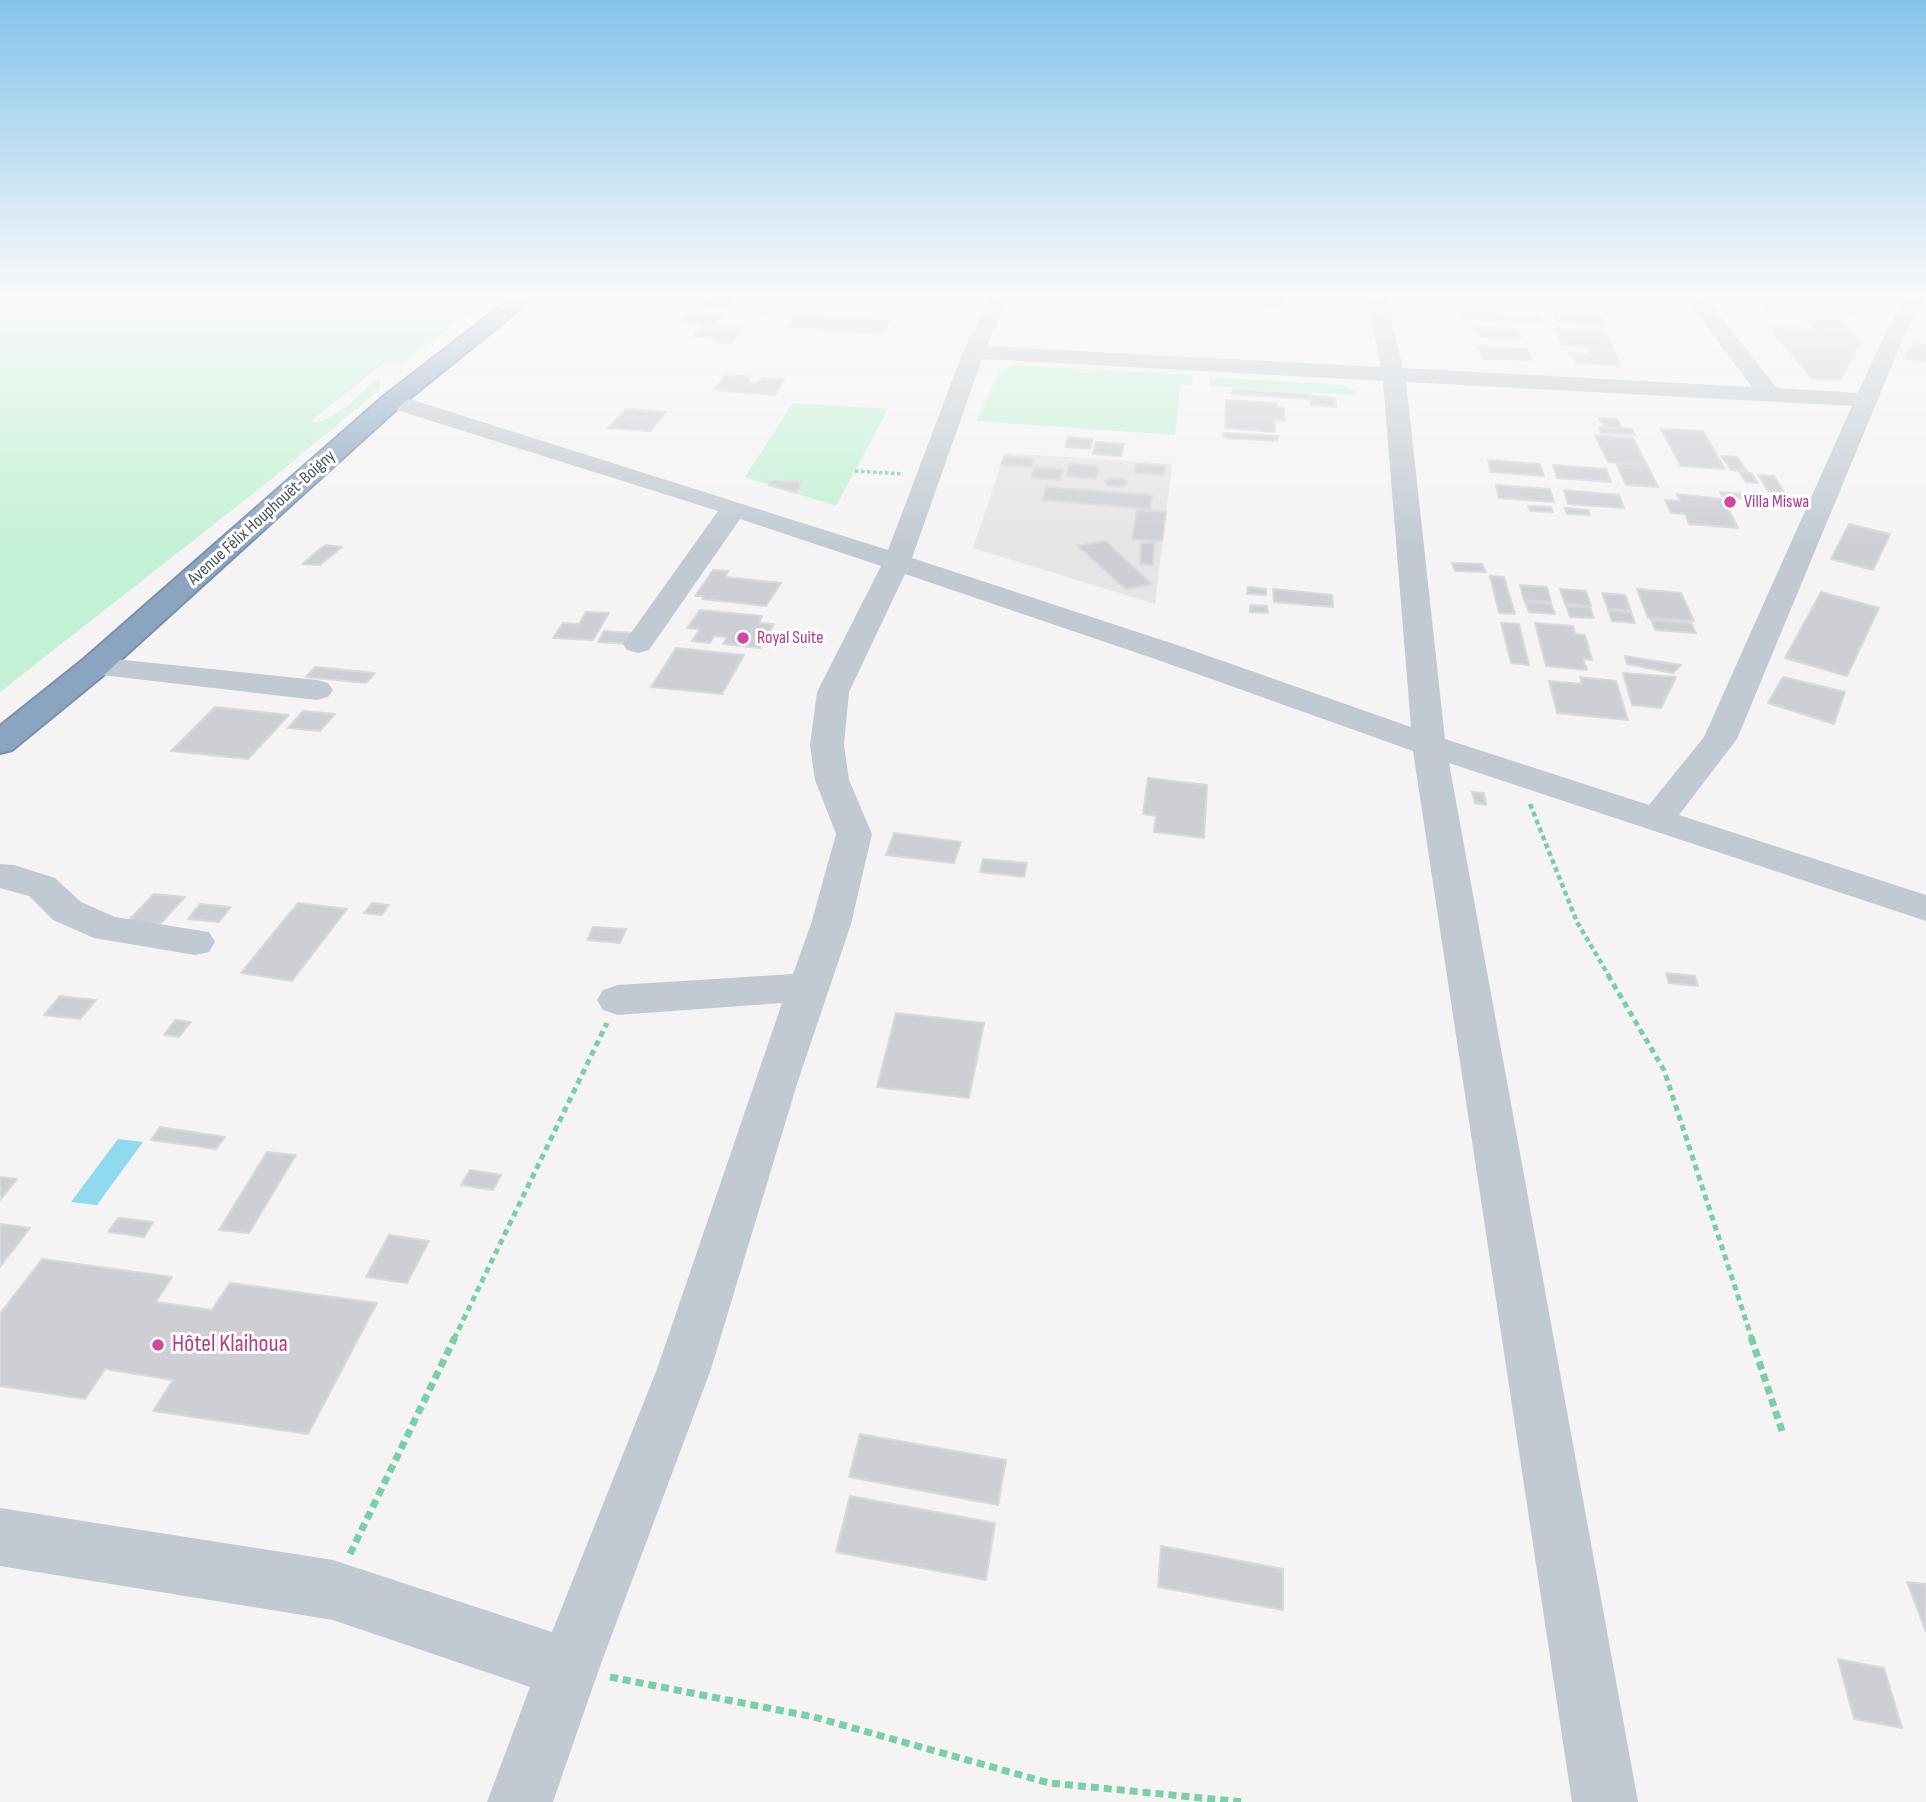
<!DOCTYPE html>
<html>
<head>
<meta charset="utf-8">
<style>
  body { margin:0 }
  canvas { display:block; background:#f5f3f3 }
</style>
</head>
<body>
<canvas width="1926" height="1802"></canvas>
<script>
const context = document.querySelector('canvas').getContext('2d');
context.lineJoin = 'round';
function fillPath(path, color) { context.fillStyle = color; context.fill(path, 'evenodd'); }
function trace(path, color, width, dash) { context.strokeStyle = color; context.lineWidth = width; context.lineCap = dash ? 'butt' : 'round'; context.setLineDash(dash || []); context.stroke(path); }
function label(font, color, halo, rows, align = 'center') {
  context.font = font + ' "Sofia Sans Condensed",sans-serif'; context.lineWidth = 6; context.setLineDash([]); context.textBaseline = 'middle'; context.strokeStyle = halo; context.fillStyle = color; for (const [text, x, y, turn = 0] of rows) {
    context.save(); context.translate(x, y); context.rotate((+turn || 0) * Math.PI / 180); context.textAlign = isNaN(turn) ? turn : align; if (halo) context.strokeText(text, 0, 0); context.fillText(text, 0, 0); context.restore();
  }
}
const education = new Path2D(`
  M1005 453 1172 464 1155 604 973 548Z`);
const green = new Path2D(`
  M0 296H493L403 363 385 362 310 422C334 424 356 397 374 381L380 379V389L273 478 0 692Z
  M1015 365 1193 375 1192 385 1180 384 1175 435 976 421 1001 370Z
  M1210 377 1343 385 1356 391V395L1210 386Z
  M793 403 888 409 836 506 745 477Z`);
const water = new Path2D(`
  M118 1139 143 1142 97 1205 71 1202Z`);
const building = new Path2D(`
  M708 296H735L725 308 699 307Z
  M895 296H941L938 301 894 298Z
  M1235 296 1282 298 1281 307 1234 304Z
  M1478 296H1508L1516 300 1518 306 1474 304 1472 299 1478 300Z
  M1747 296H1823L1831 305 1751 300Z
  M1759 302 1864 307 1872 316 1766 310Z
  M765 311 795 313 792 317 762 315Z
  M692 312 724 314 713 325 681 323Z
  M1576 312 1599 313 1606 326 1557 321 1554 314 1574 315Z
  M798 313 892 320 882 334 786 327Z
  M1462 313 1538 317 1541 323 1464 319Z
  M1804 316 1841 319 1861 343 1822 340Z
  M703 325 744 327 731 343 714 342 717 338 693 336Z
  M1769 325 1813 328 1822 340 1778 338Z
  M1471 326 1518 330 1522 339 1480 337Z
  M1555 327 1604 330 1613 348 1562 345Z
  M1778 338 1822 340 1861 343 1840 380 1812 379Z
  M1914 342 1926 344V362L1904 358Z
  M1478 346 1527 349 1532 360 1483 359Z
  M1587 348 1614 350 1620 366 1576 362 1570 353 1589 354Z
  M726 375 750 377 747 383 757 384 762 378 784 379 775 395 714 390Z
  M1233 389 1311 394V399L1232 394Z
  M1311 396 1335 398 1336 407 1311 405Z
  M1226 400 1276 403V407L1284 408 1285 421 1274 420 1275 432 1225 428Z
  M626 409 666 412 650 431 608 428Z
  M1599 418 1617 419 1622 428 1605 427Z
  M1599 427 1632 429 1635 435 1601 433Z
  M1661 429 1703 431 1725 469 1681 466Z
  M1224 433 1278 436V441L1224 438Z
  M1595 435 1633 438 1647 465 1608 462Z
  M1068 437 1093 439 1090 449 1065 447Z
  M1096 442 1124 444 1121 456 1093 454Z
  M1004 456 1034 459 1032 467 1001 465Z
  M1721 456 1737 457 1747 471 1731 470Z
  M1488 460 1540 464 1544 476 1491 472Z
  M1616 463 1647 465 1658 487 1626 485Z
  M1069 464 1099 466 1096 479 1066 476Z
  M1136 464 1165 466 1164 475 1135 473Z
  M1553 465 1606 469 1611 482 1557 478Z
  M1034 467 1063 469 1060 480 1031 478Z
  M1739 472 1751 473 1758 483 1746 482Z
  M1758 475 1774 476 1784 492 1768 491Z
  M1111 478 1124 479 1127 484 1120 487 1108 486 1105 481Z
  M772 480 802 482 796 493 769 485Z
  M1496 485 1550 489 1554 502 1499 498Z
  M1046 487 1152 495 1150 509 1042 500Z
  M1564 490 1619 495 1624 508 1568 504Z
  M1720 492 1760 495 1763 499 1723 497Z
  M1676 494 1723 499 1738 528 1689 524 1685 514 1671 513 1665 500 1680 501Z
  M1528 506 1551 507 1553 512 1530 511Z
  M1565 508 1588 510 1590 515 1567 514Z
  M1137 510 1166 512 1162 541 1132 539Z
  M1849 524 1890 534 1873 570 1831 559Z
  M1105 541 1152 584 1126 589 1078 546Z
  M1141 543H1154L1153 565 1140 564Z
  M325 545 342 547 320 565 302 564Z
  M1452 563 1482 564 1486 572 1455 571Z
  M713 570 728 571 725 577 781 583 766 606 702 599 704 596H695Z
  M1490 576 1504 577 1515 614 1499 613Z
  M1520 585 1547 587 1551 602 1524 600Z
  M1248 587 1266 589V595L1247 594Z
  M1273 589 1332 595 1333 607 1274 602Z
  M1560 589 1586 591 1591 606 1565 604Z
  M1637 589 1681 593 1694 621 1648 618Z
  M1821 592 1879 608 1847 676 1785 658Z
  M1602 593 1625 595 1631 611 1608 609Z
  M1525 602 1551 604 1555 614 1529 612Z
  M1250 605 1267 606 1268 613 1250 612Z
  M1566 606 1590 607 1594 618 1570 617Z
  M700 610 762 616 759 623 774 624 760 648 723 644 727 637 714 636 710 643 692 641 700 629 687 628Z
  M1608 610 1631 612 1635 623 1612 621Z
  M586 612 609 613 593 640 553 638 563 623 579 624Z
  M1651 620 1691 623 1696 633 1655 630Z
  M1501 623 1519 624 1529 665 1511 663Z
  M1535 623 1573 626 1575 634 1585 635 1592 660 1583 659 1587 670 1546 666Z
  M604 631 636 633 630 644 598 642Z
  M676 648 744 655 722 694 651 687Z
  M1625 656 1681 665 1673 673 1627 664Z
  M315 667 375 673 366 683 306 677Z
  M1623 673 1676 677 1661 708 1632 705Z
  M1580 677 1616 681 1628 720 1557 713 1549 681 1582 684Z
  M1783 677 1845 692 1834 724 1768 703Z
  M215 707 289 715 248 759 171 751Z
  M303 711 335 714 320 731 288 728Z
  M1148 778 1207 785 1204 838 1154 832 1156 816 1143 814Z
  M1472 792 1484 793 1486 805 1475 803Z
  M894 833 961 842 954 863 886 855Z
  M983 859 1027 863 1024 877 980 872Z
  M154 894 185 897 160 924 127 922Z
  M298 903 347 909 292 981 241 973Z
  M372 903 389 905 382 915 364 913Z
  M200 904 231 907 219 922 188 919Z
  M593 927 626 929 620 943 587 940Z
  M1666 973 1695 976 1698 986 1669 983Z
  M60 996 96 1000 80 1019 44 1015Z
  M896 1013 984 1023 969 1098 877 1087Z
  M175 1020 191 1022 179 1037 164 1035Z
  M160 1127 225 1137 216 1149 151 1140Z
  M267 1152 296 1155 249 1233 219 1230Z
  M470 1170 501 1175 493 1190 461 1185Z
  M0 1177 17 1179 0 1200Z
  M118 1218 153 1222 144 1237 108 1232Z
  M0 1224 30 1228 0 1267Z
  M389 1235 429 1241 407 1283 366 1277Z
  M42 1259 172 1277 156 1302 212 1310 230 1283 377 1303 308 1434 153 1411 173 1380 105 1369 85 1399 0 1386V1314Z
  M860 1434 1006 1460 998 1505 849 1477Z
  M850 1496 995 1523 986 1580 836 1552Z
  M1161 1546 1283 1569V1610L1158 1587Z
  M1907 1582 1926 1584V1632Z
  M1838 1659 1884 1668 1902 1728 1854 1719Z`);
const pathFar3 = new Path2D(`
  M855 471 903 474`);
const pathFar2 = new Path2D(`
  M1530 804 1577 922 1609 976`);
const pathFar1 = new Path2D(`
  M1608 975 1664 1070 1752 1339
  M454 1339 607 1023`);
const path = new Path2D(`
  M1751 1337 1782 1431
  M350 1554 455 1337
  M610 1677 814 1717 1049 1783 1244 1802`);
const minor = new Path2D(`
  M990 296H1009L987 346 1381 367 1366 296H1385L1403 368 1752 387 1684 296H1704L1777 388 1858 393 1885 334 1908 296H1926L1905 334 1737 739 1679 815 1926 895V921L1449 763 1638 1802H1572L1413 751 1158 660 905 574 849 692 844 745 849 780 872 834 851 924 797 1084 711 1369 599 1669 553 1802H487L530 1687 333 1620 0 1566V1508L333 1560 552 1632 657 1369 782 1003 618 1015 603 1010 597 1000 603 990 618 985 793 974 811 924 836 834 815 780 810 745 817 692 881 566 740 519 649 650 638 653 627 650 623 644 718 511 384 406 381 401 384 396H400L888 550 963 352ZM982 359 1383 381 1411 727 1180 646 912 558ZM1406 382 1852 406 1704 737 1649 805 1445 739Z
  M95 657 317 680 328 683 333 690 328 697 317 700 84 673 79 666 84 659Z
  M0 864 14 865 55 878 81 902 115 917 209 932 215 942 209 952 195 955 94 938 53 920 29 896 0 888Z`);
const highway = new Path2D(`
  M514 296H536L400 406 106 673 12 750 0 753V726L84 659 384 396Z`);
const markers = [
  [1730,502,7,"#d1479c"],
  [743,638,7,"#d1479c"],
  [158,1345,7,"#d1479c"]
];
const farHotelnames = [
  ["Villa Miswa",1744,502],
  ["Royal Suite",757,638]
];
const farStreetnames = [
  ["Avenue Félix Houphouët-Boigny",262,518,-42]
];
const nearHotelnames = [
  ["Hôtel Klaihoua",172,1345]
];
fillPath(education, '#e6e4e5');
fillPath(green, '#c3f1d5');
fillPath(water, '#90daee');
fillPath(building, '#cdcfd5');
trace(building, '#d7d9de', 2);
trace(highway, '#7690ad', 4);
trace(pathFar3, '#7ad0a6', 3.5, [3.5, 2.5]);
trace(pathFar2, '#7ad0a6', 4.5, [5, 3.5]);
trace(pathFar1, '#7ad0a6', 5, [6, 4.5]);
trace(path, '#7ad0a6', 7, [8, 5]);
fillPath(minor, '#c1cad2');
fillPath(highway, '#8ba5c1');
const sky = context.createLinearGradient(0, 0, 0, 548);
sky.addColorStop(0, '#85c3ea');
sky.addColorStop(0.54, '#fafafa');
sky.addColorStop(1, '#fafafa00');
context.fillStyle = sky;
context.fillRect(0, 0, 1926, 548);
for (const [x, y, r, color] of markers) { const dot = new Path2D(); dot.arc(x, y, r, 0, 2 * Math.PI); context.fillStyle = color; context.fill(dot); trace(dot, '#fff', 2.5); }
label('18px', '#b23c85', '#fff', farHotelnames, 'left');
label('18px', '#4a5661', '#fff', farStreetnames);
label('24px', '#b23c85', '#fff', nearHotelnames, 'left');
</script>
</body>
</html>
